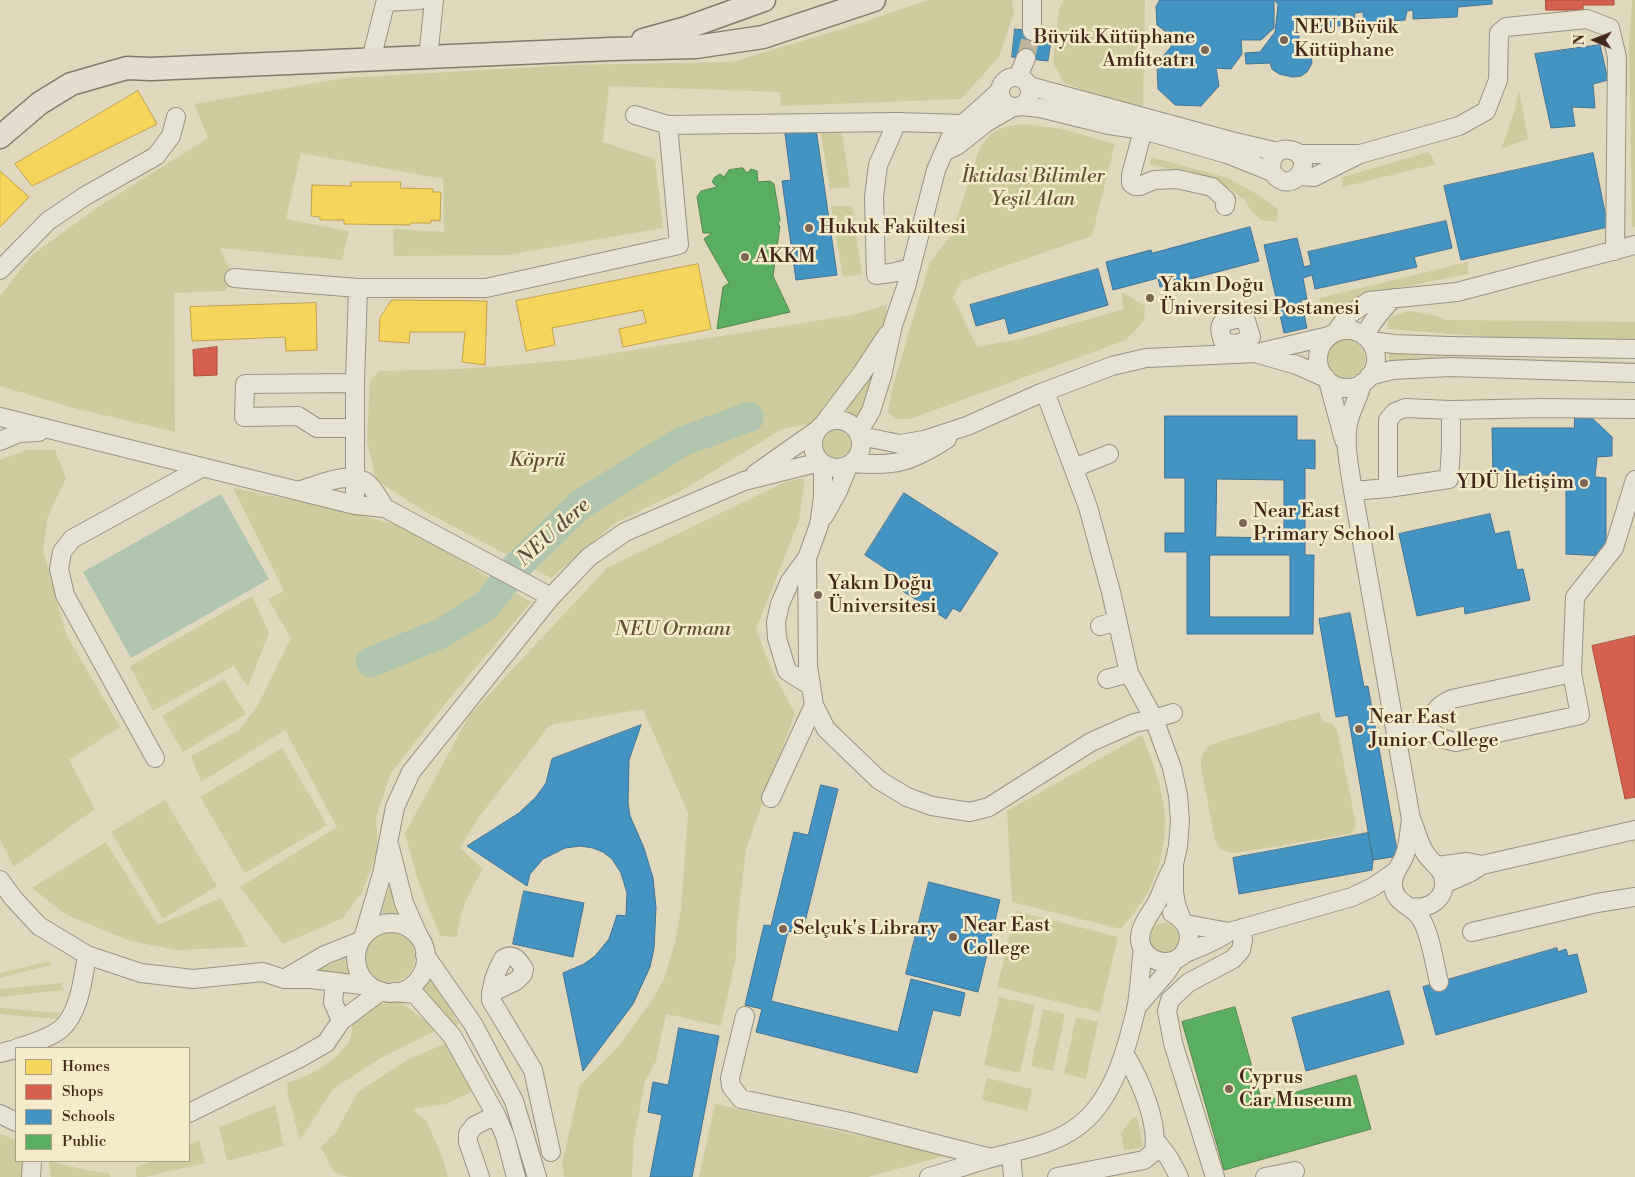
<!DOCTYPE html>
<html>
<head>
<meta charset="utf-8">
<style>
  body { margin:0 }
  #map { position:relative; width:1635px; height:1177px; overflow:hidden; background:#e0d8bd; font-family:"Libre Bodoni",serif }
  canvas { display:block }
  .legend { position:absolute; left:15px; top:1047px; width:175px; height:115px; box-sizing:border-box; background:#f4ebcb; border:1px solid #ae9d85; margin:0; padding:6px 9px; list-style:none; font-size:15px; color:#44271c }
  .legend li { display:flex; align-items:center; gap:10px; height:25px }
  .legend b { width:25px; border:1px solid #ae9d85 }
  .north { position:absolute; left:1570px; top:15px; width:50px; height:50px; -webkit-text-stroke:4px #f4ebcb; paint-order:stroke; rotate:271deg; font-size:14px; font-weight:700; line-height:20px; text-align:center; color:#44271c }
  .north::after { content:''; display:block; margin:auto; width:18px; height:22px; background:#44271c; clip-path:polygon(50% 0,100% 100%,50% 72%,0 100%) }
</style>
</head>
<body>
<div id="map">
<canvas width="1635" height="1177"></canvas>
<ul class="legend">
<li><b style="height:14px;background:#f6d55c"></b>Homes</li>
<li><b style="height:14px;background:#d6604d"></b>Shops</li>
<li><b style="height:14px;background:#4393c3"></b>Schools</li>
<li><b style="height:14px;background:#5aae61"></b>Public</li>
</ul>
<div class="north">N</div>
</div>
<script>
const context = document.querySelector('canvas').getContext('2d');
context.lineJoin = 'round';
function fillPath(path, color) { context.fillStyle = color; context.fill(path, 'evenodd'); }
function trace(path, color, width, dash) { context.strokeStyle = color; context.lineWidth = width; context.lineCap = dash ? 'butt' : 'round'; context.setLineDash(dash || []); context.stroke(path); }
function label(font, color, halo, rows, align = 'center') {
  context.font = font + ' "Libre Bodoni",serif'; context.lineWidth = 5; context.setLineDash([]); context.textBaseline = 'middle'; context.strokeStyle = halo; context.fillStyle = color; for (const [text, x, y, turn = 0] of rows) {
    context.save(); context.translate(x, y); context.rotate((+turn || 0) * Math.PI / 180); context.textAlign = isNaN(turn) ? turn : align; if (halo) context.strokeText(text, 0, 0); context.fillText(text, 0, 0); context.restore();
  }
}
const green = new Path2D(`
  M928 0H1012L1014 12 999 57 961 99 781 106 780 92 609 86 603 142 655 159 663 228 507 255 394 256 393 229 444 232 443 179 301 153 286 219 349 231 342 260 220 248 234 278 225 291 174 293 175 432 74 408 0 386V296L32 255 95 209 208 138 194 104 344 78 572 65 732 62 855 25Z
  M1063 0H1145L1143 109 1119 104 1063 82 1053 62 1059 10Z
  M1632 0H1635V227H1632L1629 42Z
  M1519 90 1528 139 1501 149 1514 113Z
  M1024 124 1062 129 1115 144 1092 236 962 281 953 297 977 347 1020 339 1123 309 1122 292 1145 306 1144 321 1126 340 910 419H896L888 412 892 389 930 262 951 236 979 150C992 128 1001 127 1024 124Z
  M841 126 850 187 830 189 820 128Z
  M1429 152 1436 164 1343 187 1342 177Z
  M1151 157 1228 178 1262 197 1278 210 1277 222 1261 220 1252 212 1244 199 1230 189 1196 175 1150 164Z
  M831 206H852L862 274 843 277Z
  M1468 262V274L1379 292 1322 313 1319 298Z
  M886 305 887 326 824 418 815 423 782 429 681 491 615 523 551 578 424 511 376 480 367 441 370 380 379 371 461 369 571 360 852 315Z
  M1408 311 1438 316 1444 320 1635 322V339H1517L1388 329V318Z
  M1327 359a19 19 0 1 1 38 0a19 19 0 1 1-38 0Z
  M1389 353 1422 356 1635 362V364L1389 360Z
  M872 371H874L861 421 845 412Z
  M821 444a15 15 0 1 1 30 0a15 15 0 1 1-30 0Z
  M27 450H55L66 478 48 516 43 549 65 632 120 727 69 760 95 809 14 867 0 839V460Z
  M805 478 799 521 756 629 773 673 795 713 746 849 737 926 736 957 721 1026 666 1014 656 1061 645 1081 634 1140 632 1177H564L562 1164 580 1085 619 1046 652 1000 664 979 675 942 681 909 688 813 643 709 550 725 479 817 460 848 483 869C468 894 461 908 457 937L440 936 418 881 405 833 469 716 607 568 787 481Z
  M233 488 346 511 404 527 531 602 449 699 391 773 376 818 378 850 362 892 343 918 283 944 240 887 337 827 285 730 201 782 191 756 239 730 258 705 291 638 268 599 284 591Z
  M252 596 269 633 248 687 234 666 153 711 130 666Z
  M224 679 246 714 183 752 162 716Z
  M1319 712 1323 722 1332 724 1337 729 1356 824 1354 830 1350 834 1236 853C1226 853 1219 850 1215 840L1201 767C1200 756 1204 748 1215 743Z
  M1142 735C1151 759 1161 783 1164 809 1168 835 1160 869 1148 892 1141 905 1131 917 1121 929L1012 902 1007 811Z
  M282 748 327 825 245 873 200 797Z
  M165 800 217 886 163 919 111 832Z
  M106 842 158 925 221 898 248 947 177 950 130 941 67 915 32 888Z
  M391 883 400 913H381Z
  M1016 911 1118 937 1100 1012 997 987Z
  M1149 938a15 15 0 1 1 30 0a15 15 0 1 1-30 0Z
  M365 957a25 25 0 1 1 50 0a25 25 0 1 1-50 0Z
  M345 958 348 978 312 973Z
  M50 961 51 965 0 978V973Z
  M428 973 459 1024 453 1029 417 989Z
  M61 983 63 990 0 997V989Z
  M999 997 1035 1005 1020 1073 984 1065Z
  M401 1002 437 1030 384 1056 333 1089 300 1140 288 1096 287 1083C310 1076 335 1062 349 1042 352 1036 352 1026 353 1019L373 1005Z
  M0 1008 60 1013 56 1019 0 1014Z
  M1043 1009 1065 1014 1053 1071 1031 1066Z
  M1076 1017 1098 1022 1086 1079 1064 1074Z
  M447 1043 473 1091 446 1104 413 1109 427 1122 443 1159 448 1177H348L334 1172 321 1147 336 1132 358 1092 407 1060Z
  M987 1078 1032 1089 1027 1111 982 1100Z
  M715 1104 948 1155 868 1177H699Z
  M275 1105 284 1146 227 1161 219 1127Z
  M1133 1117H1137L1143 1146 1140 1148 1124 1150 1121 1133Z
  M0 1134 16 1140V1161H24L23 1177H0Z
  M199 1140 205 1163 144 1177H137L135 1168 151 1161H189V1145Z
  M49 1161 85 1170 109 1173 110 1177H51Z`);
const water = new Path2D(`
  M221 494 269 579 131 658 83 572Z`);
const homes = new Path2D(`
  M138 91 157 124 32 186 15 164Z
  M0 171 29 197 0 227Z
  M351 182H401L400 188 433 189V192H441L440 221 431 220V223H410V225L344 224V220H320V217L311 216 312 185 351 186Z
  M698 264 711 329 623 347 619 329 646 323 643 310 552 328 555 345 526 351 516 301Z
  M392 300 487 301 485 365 462 362 465 332H410L409 343 379 341 380 318Z
  M316 303 317 350 286 351 285 337 192 341 190 307Z`);
const shops = new Path2D(`
  M1546 0H1614V5H1583V10H1546Z
  M217 347V375L194 376 193 350Z
  M1635 636V797L1625 799 1592 646Z`);
const schools = new Path2D(`
  M1160 0H1274V28L1261 40H1241L1242 54 1231 69 1216 68 1219 86 1201 106 1175 105 1158 89 1157 63 1171 47 1172 36 1157 25 1156 7Z
  M1275 0H1492V4L1458 7 1457 17 1413 19V10L1407 11 1405 20 1364 23 1363 12 1355 13 1354 24 1311 29V19H1299V48L1311 53 1312 63 1307 72 1301 76 1293 77 1279 74 1272 69 1270 63 1246 64 1245 53 1260 52 1275 32 1278 5Z
  M1015 29 1052 33 1048 61 1012 57Z
  M1600 45 1608 80 1593 84 1595 108 1572 107 1575 126 1551 128 1535 54Z
  M816 129 837 275 796 280 782 181 791 180 785 134Z
  M1593 153 1608 227 1461 260 1444 186Z
  M1446 221 1452 248 1414 257 1417 267 1315 289 1312 275 1303 278 1307 299 1301 300 1307 328 1284 333 1264 245 1297 238 1304 267 1311 265 1308 252Z
  M1250 227 1259 261 1160 287 1158 278 1113 290 1106 262 1151 250 1152 253Z
  M1098 269 1108 305 1009 334 1005 318 976 326 970 305Z
  M1575 415 1591 417 1612 437V456L1597 457 1595 477 1606 478V556L1566 554V487L1555 475H1493L1492 428H1574Z
  M1165 416H1297V440H1315V469L1305 468V555H1314L1313 634H1187V552H1165V533H1185V478H1165ZM1217 479 1284 480V538L1216 537ZM1210 555H1290V617H1210Z
  M904 493 998 553 960 612 953 608 946 619 895 586 900 578 865 555Z
  M1490 514 1495 534 1509 531 1517 570 1523 569 1530 600 1465 614 1464 606 1417 616 1399 534Z
  M1350 613 1364 687 1368 686 1398 856 1373 860 1348 715 1336 717 1319 619Z
  M641 725 629 760 628 803 630 816 644 848 653 878 656 908 654 948 650 967 633 1004 583 1071 563 973 584 964 595 956 609 939 617 915 626 916 627 893 621 873 612 859 603 852 593 848 580 846 565 848 543 859 530 874 527 886 467 846 519 813 536 797 546 783 552 759Z
  M821 785 838 789 802 934 788 931 771 1001 898 1032 911 979 965 993 960 1016 933 1010 917 1073 756 1032 762 1009 745 1005 764 925 771 926 794 832 808 835Z
  M1368 833 1373 860 1372 870 1239 894 1233 858Z
  M929 882 1000 900 978 992 906 974Z
  M524 891 584 903 573 957 513 944Z
  M1557 948 1558 952 1566 949 1568 956 1577 954 1587 992 1436 1035 1423 987Z
  M1389 991 1404 1044 1306 1071 1292 1018Z
  M679 1028 719 1036 692 1177H650L662 1115 648 1112 653 1082 668 1085Z`);
const public = new Path2D(`
  M743 168 747 173 751 169 757 171 758 182 770 181 774 184 780 220 778 224 780 226 773 276 790 312 717 329 723 287 729 283 704 239 712 233H703L697 197 701 191 717 187 712 182 715 177 720 174 724 177 729 170Z
  M1235 1007 1262 1102 1356 1075 1371 1129 1224 1170 1182 1022Z`);
const river = new Path2D(`
  M371 662 442 633 487 605 515 568 581 504 681 442 749 417`);
const minorTunnel = new Path2D(`
  M1026 58 1032 31`);
const minor = new Path2D(`
  M1032 0V31
  M386 2 420 0
  M428 58 434 0
  M371 60 386 0
  M1018 77 1026 58
  M1000 92a15 15 0 1 1 30 0a15 15 0 1 1-30 0Z
  M1029 86 1231 141 1278 152
  M1021 106 1040 108 1109 125 1143 130 1227 154 1272 172C1293 201 1319 155 1290 150 1276 147 1269 160 1272 172
  M635 115 668 125 897 122 963 124
  M897 122 878 165 874 197 876 275 891 273 911 268
  M1143 130 1131 175V183L1135 186H1140L1154 180 1177 179 1212 187 1226 200 1225 206
  M946 151 958 145 987 122 1013 107
  M1298 154H1357
  M1299 176 1314 177 1360 154 1459 126 1486 111 1498 80 1499 33 1506 27 1587 19 1610 28 1617 57 1615 251
  M0 270 48 221 85 196 156 156 171 136 176 117
  M234 278 358 288H486L679 245 668 125
  M1318 359a29 29 0 1 1 58 0a29 29 0 1 1-58 0Z
  M1336 332 1347 316 1369 301 1457 292 1635 245
  M1364 336C1373 321 1381 309 1394 298
  M1370 341 1394 344 1449 346 1635 349
  M1238 353 1239 344 1227 343 1223 341C1221 334 1218 328 1223 322L1241 318 1246 321 1251 337 1239 344
  M1258 354 1297 365 1326 378
  M1369 376 1392 370 1450 367 1635 373
  M1328 381 1344 440
  M1362 383C1359 398 1350 411 1348 424 1344 444 1350 471 1353 491L1411 819C1416 829 1418 841 1424 851 1429 861 1440 866 1443 876 1449 899 1427 912 1407 906
  M1045 392 1088 507 1111 592 1129 673 1154 719 1172 768 1178 795 1180 821 1178 846 1174 864V892L1176 904 1181 918
  M0 417 355 505 385 508 551 597
  M813 444a24 24 0 1 1 48 0a24 24 0 1 1-48 0Z
  M825 422 862 373 887 335
  M355 428H317L298 416 244 417 245 384 355 383
  M858 433 871 411 882 376 893 325 906 287 936 170 950 138 963 124 1000 91
  M860 436 900 444 924 440 967 426 1041 393 1112 366 1146 358 1257 353 1329 336
  M0 441 19 433 39 432
  M852 463C895 467 911 462 947 439
  M1074 468 1109 454
  M755 474 816 431
  M1388 488V420L1395 412 1405 408 1451 410 1542 408 1635 409
  M300 490C320 485 348 470 367 483 374 488 380 501 385 508
  M1353 491 1388 488 1449 479 1451 447V410
  M355 505V383L358 288
  M824 516 838 491 848 466
  M807 558 808 666 814 705 826 729 879 780 907 797 932 806 970 812 989 807 1091 742 1134 723 1154 719 1173 713
  M1100 626 1117 621
  M1107 679 1129 673
  M811 686 787 671 777 638 776 622 780 604 790 581 807 558 819 525 823 497V464
  M1427 729 1440 738 1456 742 1580 715 1572 673 1575 597 1614 548 1635 480
  M1427 729C1431 714 1438 705 1452 699L1572 673
  M1397 735 1427 729
  M155 758 65 595 59 569 62 552 72 539 203 467
  M771 798 814 705
  M1411 819C1409 831 1409 843 1405 854 1402 865 1392 872 1393 885 1394 904 1413 905 1421 919 1431 935 1434 963 1439 982
  M390 848 404 903 419 937
  M1437 866 1467 862 1482 865
  M1173 867C1166 878 1163 890 1157 902 1151 913 1139 927 1140 940 1142 957 1160 966 1175 960 1180 958 1183 954 1188 952 1203 946 1216 941 1229 932L1352 897 1373 887 1395 872
  M0 880 13 898 39 926 87 955 141 973 193 979 263 972 284 979H311L370 986
  M1444 884 1471 872 1482 865 1635 830
  M1172 913C1189 922 1194 938 1183 954
  M356 958a35 35 0 1 1 70 0a35 35 0 1 1-70 0Z
  M1186 924 1229 932
  M1472 932 1597 903 1635 897
  M364 935 382 874 395 807 411 772 551 597 589 557 625 532 744 481 820 462
  M425 955 473 1024 514 1101 537 1177
  M284 979 325 955 360 941
  M335 982 333 1002 341 1021
  M394 992 415 994 452 1036 496 1115 505 1136 516 1177
  M491 993 516 981 523 974 524 969C519 961 514 952 503 959 496 971 491 985 491 1000L533 1070 551 1152
  M1136 1008 1166 973 1174 961
  M745 1016 730 1078 731 1086 741 1099 850 1122 991 1158
  M17 1048C31 1044 49 1038 61 1029 80 1012 83 978 87 955
  M0 1053 16 1049
  M189 1113 300 1058 326 1043 341 1021 381 991
  M0 1114 16 1122
  M1156 1141 1169 1158 1179 1177
  M1011 1153 1013 1177
  M31 1177 32 1161
  M480 1177 468 1142V1134L474 1126 496 1115
  M929 1177C950 1171 971 1164 991 1158 1020 1150 1053 1145 1077 1127 1113 1101 1126 1051 1136 1010 1140 990 1140 969 1143 949
  M1057 1177 1144 1160 1154 1152C1159 1122 1140 1079 1124 1053
  M1215 1177 1173 1043 1167 1011 1170 1000 1188 983 1233 959 1241 950 1243 940 1242 928
  M1265 1177 1295 1171`);
const major = new Path2D(`
  M643 40 686 28 764 0
  M0 137 40 103 71 84 127 68 151 69 611 49 696 47 763 37 874 0`);
const markers = [
  [1284,40,5,"#7b6554"],
  [1205,50,5,"#7b6554"],
  [809,228,5,"#7b6554"],
  [745,257,5,"#7b6554"],
  [1150,298,5,"#7b6554"],
  [1584,483,5,"#7b6554"],
  [1243,523,5,"#7b6554"],
  [818,595,5,"#7b6554"],
  [1359,729,5,"#7b6554"],
  [783,929,5,"#7b6554"],
  [953,937,5,"#7b6554"],
  [1229,1089,5,"#7b6554"]
];
const poiNames = [
  ["NEU Büyük",1294,28],
  ["Kütüphane",1294,51],
  ["Büyük Kütüphane",1195,38,"right"],
  ["Amfiteatrı",1195,61,"right"],
  ["Hukuk Fakültesi",819,228],
  ["AKKM",755,257],
  ["Yakın Doğu",1160,286],
  ["Üniversitesi Postanesi",1160,309],
  ["YDÜ İletişim",1574,483,"right"],
  ["Near East",1253,512],
  ["Primary School",1253,535],
  ["Yakın Doğu",828,584],
  ["Üniversitesi",828,607],
  ["Near East",1369,718],
  ["Junior College",1369,741],
  ["Near East",963,926],
  ["College",963,949],
  ["Selçuk's Library",793,929],
  ["Cyprus",1239,1078],
  ["Car Museum",1239,1101]
];
const parkNames = [
  ["İktidasi Bilimler",1033,177],
  ["Yeşil Alan",1033,200],
  ["Köprü",537,461],
  ["NEU Ormanı",673,630]
];
const waterNames = [
  ["NEU dere",554,533,-42]
];
fillPath(green, '#cecb9f');
fillPath(water, '#afc5ae');
fillPath(homes, '#f6d55c');
trace(homes, '#c1a149', 1);
fillPath(shops, '#d6604d');
trace(shops, '#aa4f3e', 1);
fillPath(schools, '#4393c3');
trace(schools, '#437391', 1);
fillPath(public, '#5aae61');
trace(public, '#53864c', 1);
trace(river, '#afc5ae', 30);
trace(minorTunnel, '#c1b59d', 18, [18, 9]);
trace(minor, '#999181', 20);
trace(major, '#837a6c', 25);
trace(minor, '#e6e2d4', 18);
trace(major, '#e2ddcd', 22);
for (const [x, y, r, color] of markers) { const dot = new Path2D(); dot.arc(x, y, r, 0, 2 * Math.PI); context.fillStyle = color; context.fill(dot); trace(dot, '#f4ebcb', 2); }
label('20px', '#44271c', '#f4ebcb', poiNames, 'left');
label('italic 20px', '#634d36', '#f4ebcb', parkNames);
label('italic 21px', '#5a4c3f', '#f4ebcb', waterNames);
</script>
</body>
</html>
